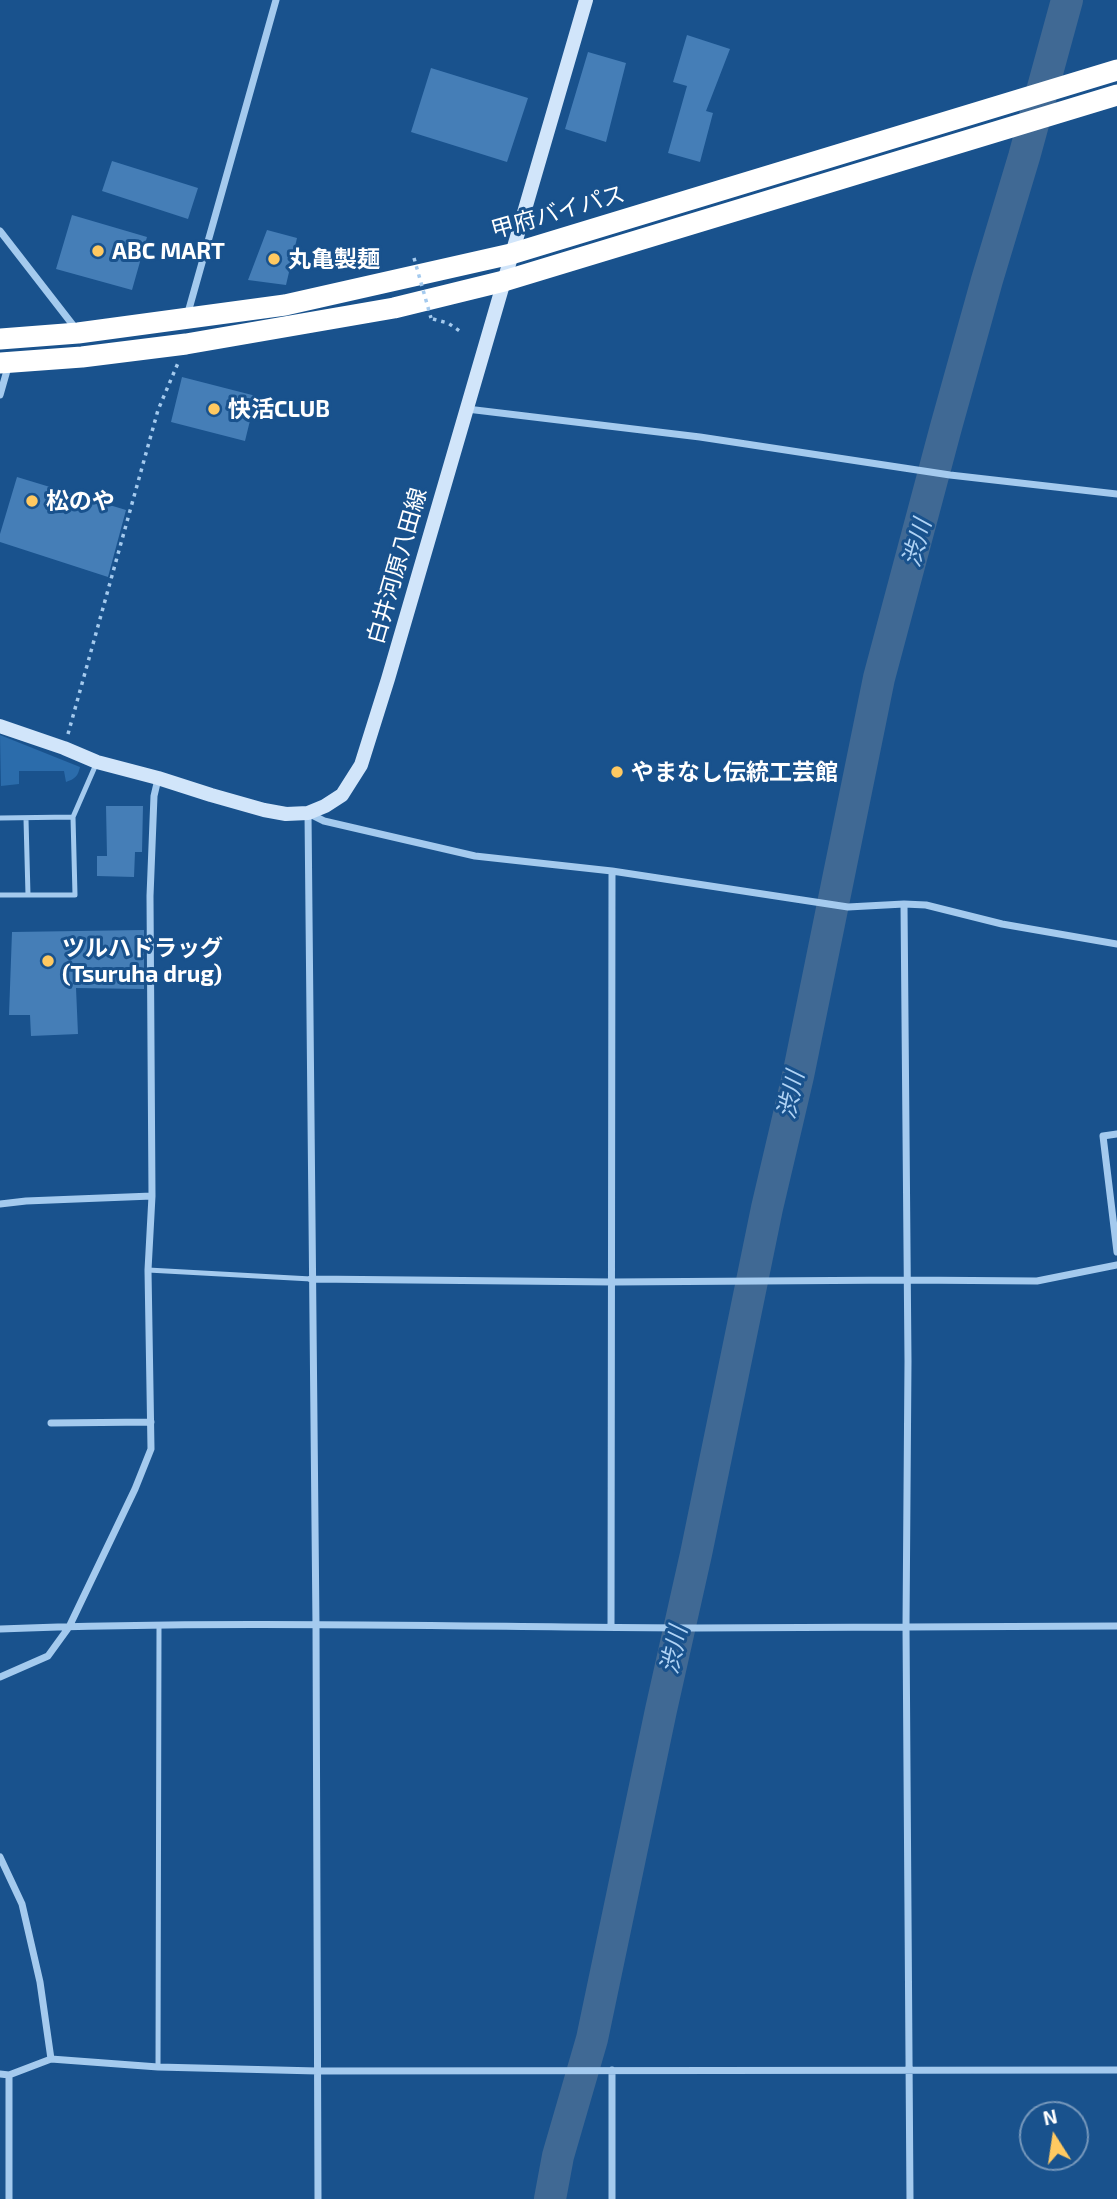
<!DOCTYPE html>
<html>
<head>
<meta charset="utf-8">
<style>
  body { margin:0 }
  #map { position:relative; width:1117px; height:2199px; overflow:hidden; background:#19528d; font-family:"Exo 2",sans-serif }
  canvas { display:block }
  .north { position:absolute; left:1019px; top:2101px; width:70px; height:70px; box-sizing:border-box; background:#19528d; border:2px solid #7597bb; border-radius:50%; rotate:348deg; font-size:19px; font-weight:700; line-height:28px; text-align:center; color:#fff }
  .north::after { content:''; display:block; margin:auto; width:24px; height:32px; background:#ffc961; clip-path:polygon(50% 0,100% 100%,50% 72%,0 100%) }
</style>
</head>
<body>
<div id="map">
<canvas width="1117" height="2199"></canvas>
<div class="north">N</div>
</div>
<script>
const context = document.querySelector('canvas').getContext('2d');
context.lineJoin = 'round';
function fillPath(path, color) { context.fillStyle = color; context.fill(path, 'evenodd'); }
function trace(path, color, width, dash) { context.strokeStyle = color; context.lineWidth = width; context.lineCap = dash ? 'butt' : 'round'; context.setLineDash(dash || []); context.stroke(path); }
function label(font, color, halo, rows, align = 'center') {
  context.font = font + ' "Exo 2","Noto Sans JP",sans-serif'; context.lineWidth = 6; context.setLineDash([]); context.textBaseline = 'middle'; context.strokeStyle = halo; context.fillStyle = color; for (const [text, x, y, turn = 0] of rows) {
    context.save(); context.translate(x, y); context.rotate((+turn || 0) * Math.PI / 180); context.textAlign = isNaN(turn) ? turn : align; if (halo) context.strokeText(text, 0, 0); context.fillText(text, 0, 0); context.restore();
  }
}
const green = new Path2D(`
  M0 735 80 767C78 776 75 779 66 782L64 771H19V784L1 786Z`);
const river = new Path2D(`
  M550 2199 558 2156 592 2039 661 1710 696 1554 767 1208 798 1076 879 678 946 427 987 280 1024 157 1067 0`);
const building = new Path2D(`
  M687 35 730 49 706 111 713 113 700 162 668 153 687 86 673 82Z
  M588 52 626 63 606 142 565 129Z
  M431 68 528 98 507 162 411 132Z
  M112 161 198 188 188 219 102 191Z
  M72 215 147 237 132 290 56 269Z
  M267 230 297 238 286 285 248 280Z
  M182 377 256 396 245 441 171 422Z
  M17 477 126 510 108 577 0 542V534Z
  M106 806H143L142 852H135L134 877 97 876V856H107Z
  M144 930V989L76 988 78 1034 31 1036 30 1015H9L12 932Z`);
const path = new Path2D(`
  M433 319 448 323 461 332
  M68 734 158 410 178 363`);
const lane = new Path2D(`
  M0 818 73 817
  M26 819 28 895
  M0 895H75L73 817 97 762
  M148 1270 311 1279
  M158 2067 159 1626`);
const street = new Path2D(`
  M0 231 76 329
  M187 316 276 0
  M0 395 8 367
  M467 409 700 437 950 475 1117 494
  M904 904 908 1361 906 1626 910 2199
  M1117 1134 1103 1136 1117 1252
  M0 1204 26 1201 152 1196
  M311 1279 613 1282 906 1280 1037 1281 1117 1265
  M51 1423 151 1422
  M611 1626 612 871
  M0 1629C232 1620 464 1627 696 1628 836 1628 977 1626 1117 1626
  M0 1677 48 1656 69 1627 135 1489 151 1449 148 1270 152 1196 150 896 154 796 158 779
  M0 1857 22 1904 40 1982 51 2059
  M612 2070V2199
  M0 2074 9 2075 51 2059 158 2067 317 2071 1117 2070
  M9 2075V2199
  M318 2199 316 1625 308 813 324 821 475 856 612 871 848 907 904 904 926 905 1002 924 1117 944`);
const secondary = new Path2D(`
  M0 726 64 748 97 762 158 778 211 795 264 810 286 814 308 813 325 806 342 795 361 765 388 679 586 0`);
const highway = new Path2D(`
  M0 339 78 333 285 305 511 254 1117 70
  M0 363 82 357 186 344 394 308 504 281 1117 95`);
const pathBridge = new Path2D(`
  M414 258 431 318`);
const markers = [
  [98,251,7,"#ffc961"],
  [274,259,7,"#ffc961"],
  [214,409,7,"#ffc961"],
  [32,501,7,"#ffc961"],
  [617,772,7,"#ffc961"],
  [48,961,7,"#ffc961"]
];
const streetNames = [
  ["甲府バイパス",558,212,-16],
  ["白井河原八田線",397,566,-74]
];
const poiNames = [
  ["ABC MART",112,251],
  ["丸亀製麺",288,259],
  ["快活CLUB",228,409],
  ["松のや",46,501],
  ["やまなし伝統工芸館",631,772],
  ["ツルハドラッグ",62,948],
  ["(Tsuruha drug)",62,974]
];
const waterNames = [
  ["渋川",917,543,-75],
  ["渋川",791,1095,-78],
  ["渋川",674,1650,-78]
];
fillPath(green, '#2b6cab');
trace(river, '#406994', 32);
fillPath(building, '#457eb7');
trace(path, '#a4caee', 3.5, [3.5, 5]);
trace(lane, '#a4caee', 5);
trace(street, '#a4caee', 7);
trace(secondary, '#d1e5fa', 14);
trace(highway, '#fff', 21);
trace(pathBridge, '#a4caee', 3.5, [3.5, 5]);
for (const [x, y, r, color] of markers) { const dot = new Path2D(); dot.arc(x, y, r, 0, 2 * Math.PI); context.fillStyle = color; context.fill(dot); trace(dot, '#19528d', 2.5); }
label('23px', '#fff', '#19528d', streetNames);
label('bold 23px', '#fff', '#19528d', poiNames, 'left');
label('italic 24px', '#b0d3f5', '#19528d', waterNames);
</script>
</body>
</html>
